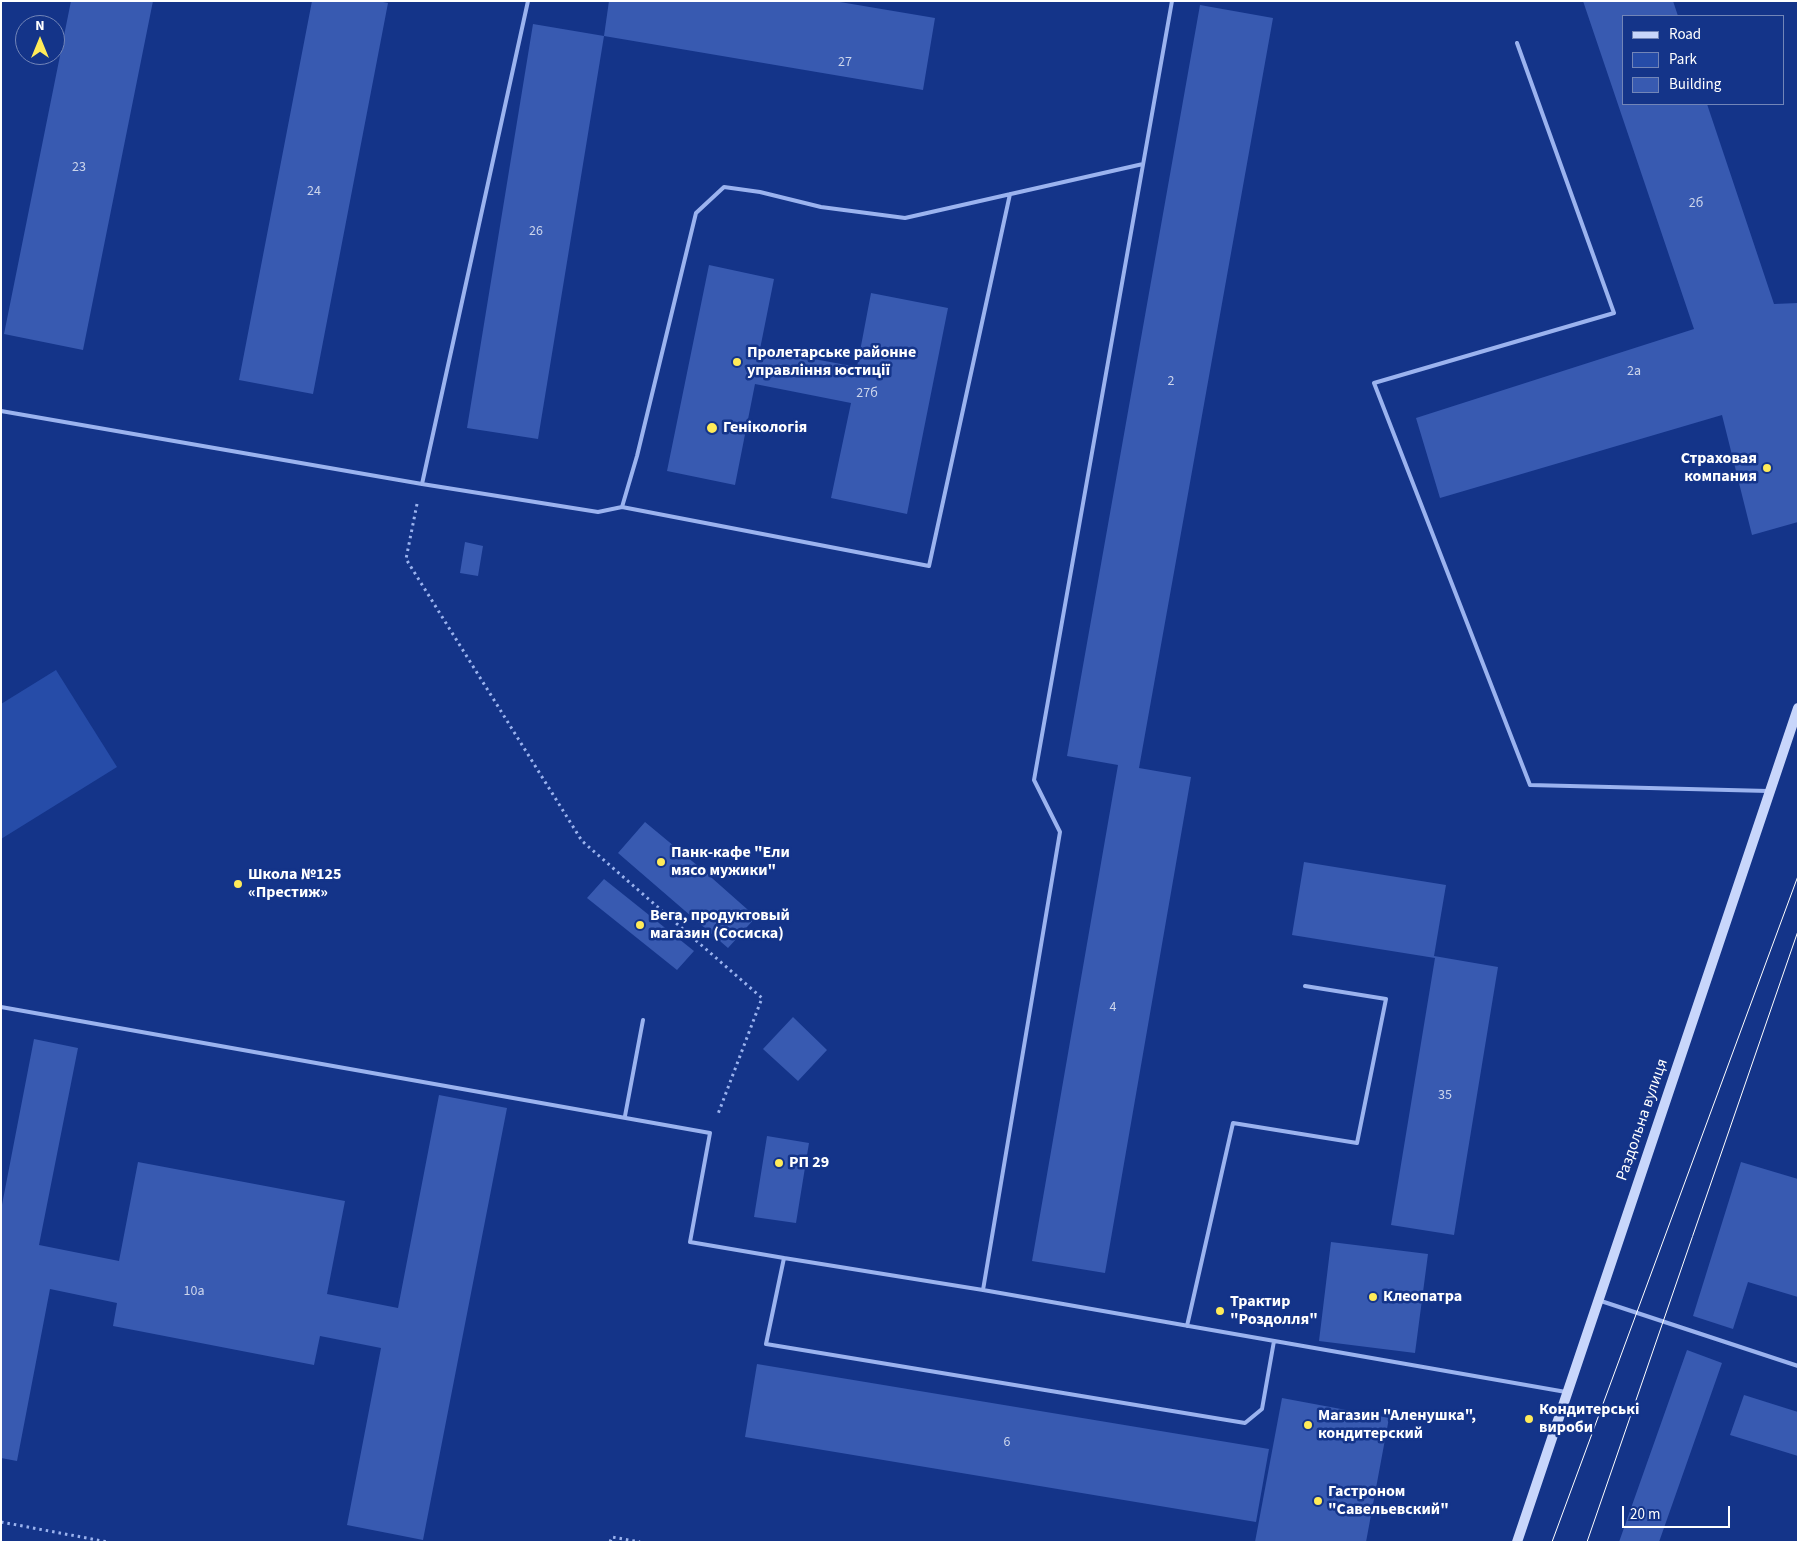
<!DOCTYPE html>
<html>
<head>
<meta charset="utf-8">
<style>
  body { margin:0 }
  #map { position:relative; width:1799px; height:1543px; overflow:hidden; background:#143489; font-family:"Source Sans 3",sans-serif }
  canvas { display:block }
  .frame { position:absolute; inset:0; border:2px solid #fff; pointer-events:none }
  .legend { position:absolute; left:1622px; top:15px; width:162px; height:90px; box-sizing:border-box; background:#143489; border:1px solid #7285b8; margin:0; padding:6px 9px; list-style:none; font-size:15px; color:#fff }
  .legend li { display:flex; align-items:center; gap:10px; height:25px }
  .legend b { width:25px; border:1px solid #7285b8 }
  .north { position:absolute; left:15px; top:15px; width:50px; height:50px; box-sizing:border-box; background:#143489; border:1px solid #7285b8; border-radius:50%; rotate:0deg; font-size:14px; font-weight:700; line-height:20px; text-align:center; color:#fff }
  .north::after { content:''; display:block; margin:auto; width:18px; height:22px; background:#ffeb59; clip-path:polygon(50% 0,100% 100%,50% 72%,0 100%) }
  .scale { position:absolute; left:1622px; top:1506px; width:108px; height:22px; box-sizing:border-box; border:2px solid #fff; border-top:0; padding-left:6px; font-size:15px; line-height:18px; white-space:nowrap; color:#fff; -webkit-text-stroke:4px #143489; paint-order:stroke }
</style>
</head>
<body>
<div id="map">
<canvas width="1799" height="1543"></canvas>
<div class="frame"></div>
<ul class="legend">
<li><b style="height:6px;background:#c8d6fb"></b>Road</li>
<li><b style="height:14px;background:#264ca8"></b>Park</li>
<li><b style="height:14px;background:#385ab1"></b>Building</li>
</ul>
<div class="north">N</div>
<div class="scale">20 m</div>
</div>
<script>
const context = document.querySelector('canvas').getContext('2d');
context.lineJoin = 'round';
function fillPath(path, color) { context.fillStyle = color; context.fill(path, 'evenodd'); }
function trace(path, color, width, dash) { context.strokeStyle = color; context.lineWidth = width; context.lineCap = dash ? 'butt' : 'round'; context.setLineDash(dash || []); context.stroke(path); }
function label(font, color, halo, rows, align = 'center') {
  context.font = font + ' "Source Sans 3",sans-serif'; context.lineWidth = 5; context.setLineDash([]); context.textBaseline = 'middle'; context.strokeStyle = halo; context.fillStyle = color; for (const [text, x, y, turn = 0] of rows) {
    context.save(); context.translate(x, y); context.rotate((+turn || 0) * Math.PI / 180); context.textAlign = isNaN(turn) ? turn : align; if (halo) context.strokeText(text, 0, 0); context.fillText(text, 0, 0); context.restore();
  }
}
const green = new Path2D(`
  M56 670 117 767 1 839V704Z`);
const building = new Path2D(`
  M71 1H153L83 350 4 334Z
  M312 1H378L388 3 313 394 239 380Z
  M609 1H834L935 18 923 90 604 36 538 439 467 428 533 24 604 36Z
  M1583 1H1673L1678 16H1623V104H1707L1774 304 1798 303V522L1752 535 1722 415 1440 498 1416 418 1694 329Z
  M1200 5 1273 18 1139 768 1191 777 1105 1273 1032 1261 1118 765 1067 756Z
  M709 265 774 279 760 349 857 367 871 293 948 308 907 514 831 498 851 403 755 384 735 485 667 471Z
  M465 542 483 546 478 576 460 573Z
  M645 822 704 871 756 917 728 948 618 853Z
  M1304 862 1446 885 1434 956 1498 967 1454 1235 1391 1225 1435 958 1292 935Z
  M604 879 694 951 677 970 587 898Z
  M793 1017 827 1050 798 1081 763 1049Z
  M34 1039 78 1048 39 1245 119 1261 138 1162 345 1201 327 1294 398 1308 439 1095 507 1108 423 1540 347 1525 381 1348 320 1336 314 1365 113 1326 117 1303 50 1289 17 1461 1 1458V1210Z
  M767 1136 809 1143 796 1223 754 1217Z
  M1741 1162 1798 1179V1297L1748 1282 1733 1329 1693 1316Z
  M1331 1242 1428 1254 1415 1353 1319 1341Z
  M1687 1350 1722 1363 1659 1542H1619Z
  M757 1364 1269 1449 1256 1522 745 1437Z
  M1744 1395 1798 1412V1456L1730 1435Z
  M1282 1398 1389 1418 1366 1542H1255Z`);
const path = new Path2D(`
  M417 504 406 559 582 841 762 998 718 1114
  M1 1522 108 1542
  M610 1542 612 1537 640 1542`);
const lane = new Path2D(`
  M1172 1 1034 780 1060 832 983 1290 1566 1392
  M1517 43 1614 313 1374 383 1530 785 1768 791
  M1 411 422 484 598 512 622 507 637 456 696 213 724 187 760 192 821 207 905 218 1143 164
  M422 484 528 1
  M622 507 929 566 1010 194
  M1 1007 710 1133 690 1242 784 1258
  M625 1116 643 1020
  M983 1290 784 1258 766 1344 1245 1423 1262 1409 1274 1341
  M1601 1301 1798 1366
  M1187 1326 1233 1123 1357 1143 1386 999 1305 986`);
const secondary = new Path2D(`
  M1517 1542 1798 708`);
const tram = new Path2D(`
  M1552 1542 1798 876
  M1587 1542 1798 931`);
const markers = [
  [737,362,5,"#ffeb59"],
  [712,428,6,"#ffeb59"],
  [1767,468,5,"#ffeb59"],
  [661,862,5,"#ffeb59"],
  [238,884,5,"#ffeb59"],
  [640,925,5,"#ffeb59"],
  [779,1163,5,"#ffeb59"],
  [1373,1297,5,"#ffeb59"],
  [1220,1311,5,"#ffeb59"],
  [1529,1419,5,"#ffeb59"],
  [1308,1425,5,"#ffeb59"],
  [1318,1501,5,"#ffeb59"]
];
const numberNames = [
  ["27",845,63],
  ["23",79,168],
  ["24",314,192],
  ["2б",1696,204],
  ["26",536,232],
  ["2а",1634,372],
  ["2",1171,382],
  ["27б",867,394],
  ["4",1113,1008],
  ["35",1445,1096],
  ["10а",194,1292],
  ["6",1007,1443]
];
const poiNames = [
  ["Пролетарське районне",747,353],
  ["управління юстиції",747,371],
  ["Генікологія",723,428],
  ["Страховая",1757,459,"right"],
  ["компания",1757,477,"right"],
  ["Панк-кафе \"Ели",671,853],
  ["мясо мужики\"",671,871],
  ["Школа №125",248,875],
  ["«Престиж»",248,893],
  ["Вега, продуктовый",650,916],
  ["магазин (Сосиска)",650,934],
  ["РП 29",789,1163],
  ["Клеопатра",1383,1297],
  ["Трактир",1230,1302],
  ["\"Роздолля\"",1230,1320],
  ["Кондитерські",1539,1410],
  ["вироби",1539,1428],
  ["Магазин \"Аленушка\",",1318,1416],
  ["кондитерский",1318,1434],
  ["Гастроном",1328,1492],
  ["\"Савельевский\"",1328,1510]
];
const streetNames = [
  ["Раздольна вулиця",1643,1120,-71]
];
fillPath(green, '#264ca8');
fillPath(building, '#385ab1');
trace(path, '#9bb3ef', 3, [2.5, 4]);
trace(lane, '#9bb3ef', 4);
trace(secondary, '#c8d6fb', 10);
trace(tram, '#fff', 1);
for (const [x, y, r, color] of markers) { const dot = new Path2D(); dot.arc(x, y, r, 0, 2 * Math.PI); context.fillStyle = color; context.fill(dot); trace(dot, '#143489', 2); }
label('14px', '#cdd6ec', null, numberNames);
label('bold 16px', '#fff', '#143489', poiNames, 'left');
label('16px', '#fff', '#143489', streetNames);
</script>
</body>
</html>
